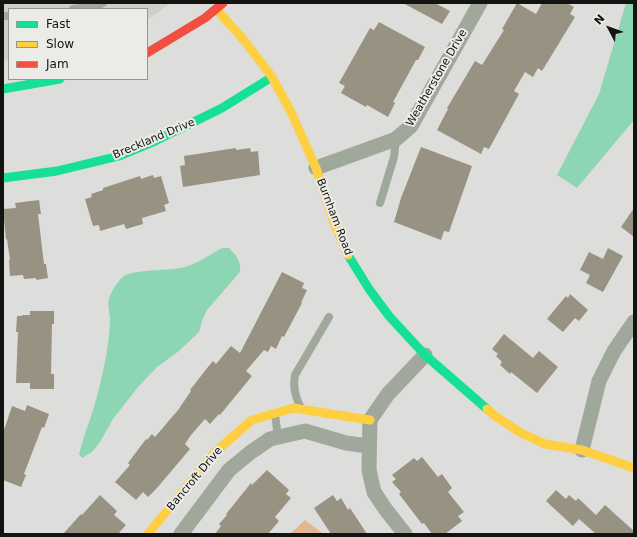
<!DOCTYPE html>
<html>
<head>
<meta charset="utf-8">
<style>
  body { margin:0 }
  #map { position:relative; width:637px; height:537px; overflow:hidden; background:#dddedb; font-family:"DejaVu Sans",sans-serif }
  canvas { display:block }
  .frame { position:absolute; inset:0; border:4px solid #131312; pointer-events:none }
  .legend { position:absolute; left:8px; top:8px; width:140px; height:72px; box-sizing:border-box; background:#ebece7; border:1px solid #959592; margin:0; padding:5px 7px; list-style:none; font-size:12px; color:#131312 }
  .legend li { display:flex; align-items:center; gap:8px; height:20px }
  .legend b { width:20px; border:1px solid #959592 }
  .north { position:absolute; left:589px; top:8px; width:40px; height:40px; -webkit-text-stroke:3px #ebece7; paint-order:stroke; rotate:311deg; font-size:11px; font-weight:700; line-height:16px; text-align:center; color:#131312 }
  .north::after { content:''; display:block; margin:auto; width:14px; height:18px; background:#131312; clip-path:polygon(50% 0,100% 100%,50% 72%,0 100%) }
</style>
</head>
<body>
<div id="map">
<canvas width="637" height="537"></canvas>
<div class="frame"></div>
<ul class="legend">
<li><b style="height:5px;background:#16e098"></b>Fast</li>
<li><b style="height:5px;background:#ffcf43"></b>Slow</li>
<li><b style="height:5px;background:#f24e42"></b>Jam</li>
</ul>
<div class="north">N</div>
</div>
<script>
const context = document.querySelector('canvas').getContext('2d');
context.lineJoin = 'round';
function fillPath(path, color) { context.fillStyle = color; context.fill(path, 'evenodd'); }
function trace(path, color, width, dash) { context.strokeStyle = color; context.lineWidth = width; context.lineCap = dash ? 'butt' : 'round'; context.setLineDash(dash || []); context.stroke(path); }
function label(font, color, halo, rows, align = 'center') {
  context.font = font + ' "DejaVu Sans",sans-serif'; context.lineWidth = 4; context.setLineDash([]); context.textBaseline = 'middle'; context.strokeStyle = halo; context.fillStyle = color; for (const [text, x, y, turn = 0] of rows) {
    context.save(); context.translate(x, y); context.rotate((+turn || 0) * Math.PI / 180); context.textAlign = isNaN(turn) ? turn : align; if (halo) context.strokeText(text, 0, 0); context.fillText(text, 0, 0); context.restore();
  }
}
const built = new Path2D(`
  M3 3H171L147 20V9H9V59L3 60Z`);
const forest = new Path2D(`
  M305 520 321 532 322 534H290Z`);
const water = new Path2D(`
  M626 3H634V120L577 188 557 175 599 94Z
  M222 248H229C237 256 241 261 240 272L207 310 202 321 199 332 179 351 157 367 138 387 113 419 100 442 92 452 82 458 79 454C83 438 89 423 94 407 102 379 109 349 110 320 110 314 107 305 109 299 111 291 118 281 124 276 136 269 166 271 181 268 196 265 209 255 222 248Z`);
const building = new Path2D(`
  M403 3H435L450 11 442 24Z
  M517 3 536 14 542 3H567L574 7 570 14 575 17 542 71 538 68 533 77 525 72 514 91 519 94 489 149 484 147 481 154 437 130 448 109 447 108 475 61 482 65 504 30 502 29Z
  M379 22 425 47 418 60H416L393 102 395 103 388 117 367 105 366 107 341 93 345 86 339 83 370 28 374 30Z
  M421 147 472 166 449 232 444 231 441 240 394 222 401 198Z
  M236 148V150L250 148 251 152 258 151 260 175 183 187 180 166 185 165 184 156Z
  M153 175 154 178 161 176 169 203 164 205 166 211 142 218 143 224 126 229 124 224 100 231 99 225 93 226 85 199 92 197 91 194 103 190V188L140 176 141 179Z
  M39 200 41 214H38L44 264H46L48 278 36 280V278L24 279 23 275 10 276 9 260H10L7 239 6 240 3 209 16 208 15 203Z
  M634 208V237L621 227Z
  M608 248 623 256 603 292 586 283 590 275 580 270 589 252 603 259Z
  M282 272 304 283 302 288 307 290 301 303H302L284 337 282 336 276 349 271 346 268 352 264 350 246 371 252 376 220 415 219 414 210 424 205 419 191 435 185 444 190 449 157 488 148 497 143 492 136 500 115 482 130 465 128 463 146 439 147 440 152 434 155 437 178 410 191 391 190 390 208 367 213 361 216 364 231 346 240 353Z
  M570 294 588 310 579 321 575 318 563 332 547 319 566 296 568 298Z
  M30 311H54V324H52L51 374H54V389H30V383H16L18 332H16L17 316H22V315H30Z
  M504 334 533 358 539 351 558 367 537 393 511 372 510 374 500 365 502 362 496 356 498 354 492 349Z
  M27 405 49 414 44 428 42 427 24 474 26 475 21 487 3 480V433L12 406 25 411Z
  M422 457 438 477 442 474 452 488 448 492 464 512 458 516 462 521 445 534H432L424 523 422 524 399 494 401 492 392 482 396 479 392 475 414 458 417 461Z
  M267 470 289 490 286 494 291 498 275 517 279 521 268 534H215L221 526 219 524 227 515 226 514 251 483 252 485Z
  M556 490 566 499 569 495 576 501 578 498 596 515 605 505 634 531V534H596L579 519 573 526 546 501Z
  M100 495 117 511 114 515 126 525 118 534H63L81 514 82 515Z
  M333 495 337 501 341 498 348 510 350 508 367 534H331L314 508Z`);
const lane = new Path2D(`
  M73 9 97 6 103 3
  M3 16H9
  M380 203 394 157 396 139
  M300 406C295 395 293 387 295 375L329 317
  M275 414 278 437`);
const street = new Path2D(`
  M316 168 396 139 411 126 480 3
  M582 450 599 381 614 351 634 322
  M181 534 229 470 251 452 270 439 305 431 346 443 369 446
  M405 534 386 510 374 492 369 470 370 420 388 394 425 355`);
const fast = new Path2D(`
  M3 89 60 79
  M3 178 57 171 119 156 155 141 222 108 272 77
  M348 255 369 289 389 316 425 355 487 409`);
const slow = new Path2D(`
  M216 9 243 39 272 77 291 112 316 168 334 223 348 255
  M487 409 495 416 521 433 545 444 582 450 634 468
  M148 534 214 453 252 420 293 408 370 420`);
const jam = new Path2D(`
  M147 53 205 18 223 3`);
const streetNames = [
  ["Weatherstone Drive",437,78,-60],
  ["Breckland Drive",154,139,-23],
  ["Burnham Road",334,217,69],
  ["Bancroft Drive",195,479,-50]
];
fillPath(built, '#cecfc7');
fillPath(forest, '#e0b992');
fillPath(water, '#8dd6b3');
fillPath(building, '#979282');
trace(lane, '#9fa89a', 8);
trace(street, '#9fa89a', 15);
trace(fast, '#16e098', 9);
trace(slow, '#ffcf43', 9);
trace(jam, '#f24e42', 9);
label('11px', '#131312', '#ebece7', streetNames);
</script>
</body>
</html>
